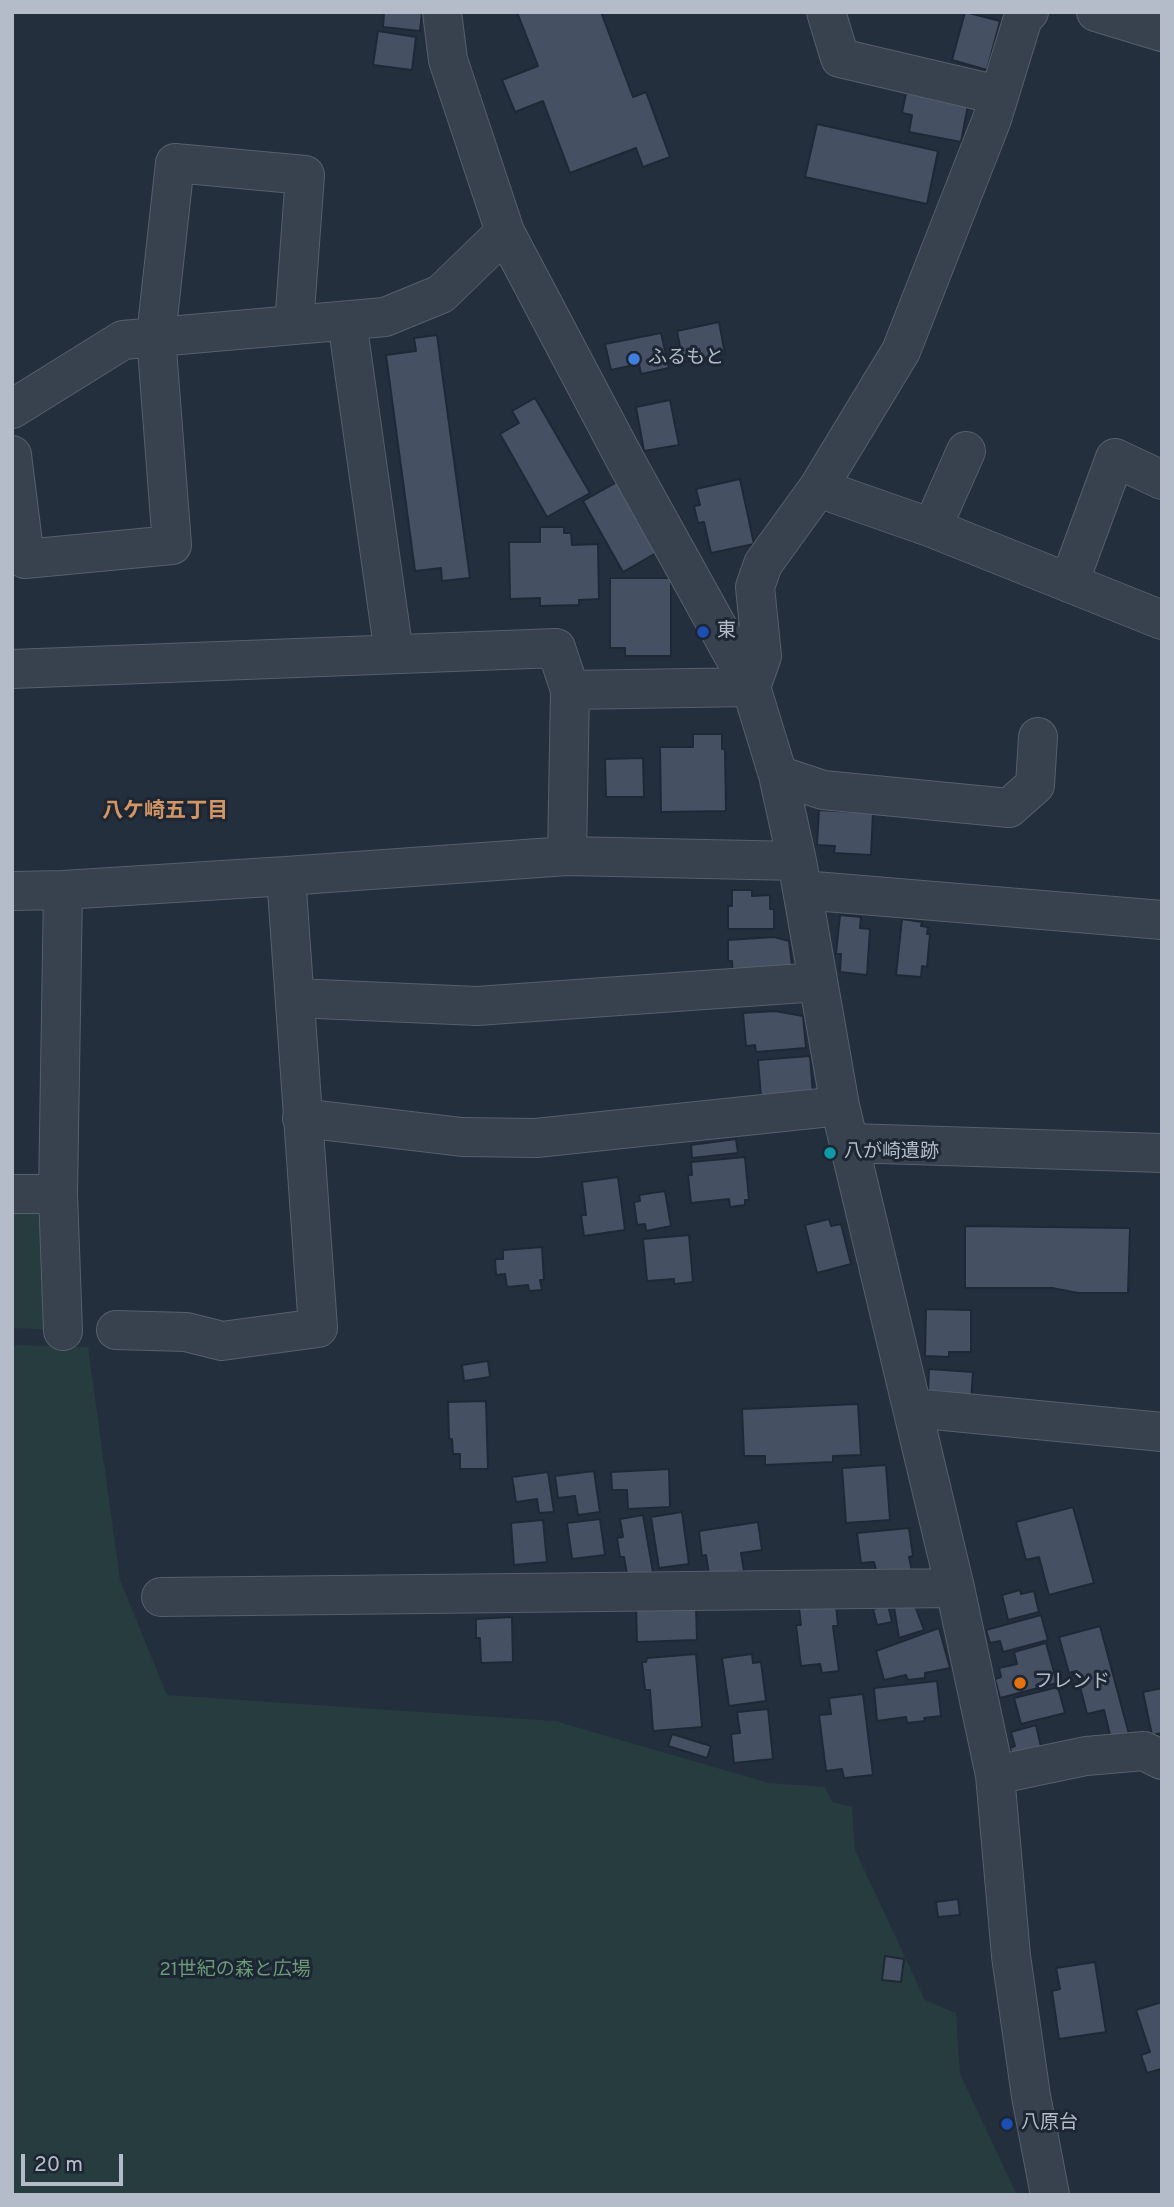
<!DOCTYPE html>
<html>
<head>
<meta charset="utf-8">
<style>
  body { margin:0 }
  #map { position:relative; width:1174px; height:2207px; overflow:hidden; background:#242f3e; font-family:Overpass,sans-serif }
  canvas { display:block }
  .frame { position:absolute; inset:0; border:14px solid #b4bcc9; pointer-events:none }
  .scale { position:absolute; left:21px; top:2154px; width:102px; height:32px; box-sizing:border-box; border:4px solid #b4bcc9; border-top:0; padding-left:9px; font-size:21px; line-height:24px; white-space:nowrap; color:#b4bcc9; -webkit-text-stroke:5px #1d2633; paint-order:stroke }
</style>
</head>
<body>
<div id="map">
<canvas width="1174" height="2207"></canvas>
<div class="frame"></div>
<div class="scale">20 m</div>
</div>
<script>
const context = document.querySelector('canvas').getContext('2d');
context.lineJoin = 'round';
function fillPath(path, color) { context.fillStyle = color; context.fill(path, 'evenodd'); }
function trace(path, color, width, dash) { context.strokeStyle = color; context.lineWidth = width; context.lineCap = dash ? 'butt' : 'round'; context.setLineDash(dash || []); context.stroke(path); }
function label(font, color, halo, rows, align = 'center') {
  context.font = font + ' Overpass,"Noto Sans JP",sans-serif'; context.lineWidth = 6; context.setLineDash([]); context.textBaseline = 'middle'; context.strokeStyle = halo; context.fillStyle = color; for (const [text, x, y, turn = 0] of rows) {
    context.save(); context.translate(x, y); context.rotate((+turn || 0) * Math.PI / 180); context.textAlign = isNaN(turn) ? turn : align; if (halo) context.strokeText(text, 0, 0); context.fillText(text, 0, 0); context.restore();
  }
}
const green = new Path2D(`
  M12 1196H55L60 1330 12 1328Z
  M12 1345 88 1347 120 1580 167 1695 555 1721 769 1783 825 1787 832 1802 852 1807 855 1850 925 2000 956 2013 960 2074 1017 2195H12Z`);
const building = new Path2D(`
  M384 12H422L420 31 383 27Z
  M517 12H601L633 97 646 92 670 157 643 167 636 148 570 173 543 101 515 112 502 80 538 66Z
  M965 12 1000 21 987 70 952 60Z
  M378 31 416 37 412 70 373 65Z
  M906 93 968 105 961 142 909 132 912 115 902 113Z
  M817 124 938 151 927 204 805 177Z
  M719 322 725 354 683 362 677 331Z
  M661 333 669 368 641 374 639 364 611 370 605 344Z
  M437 335 470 578 442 581 441 568 415 571 386 355 416 351 414 338Z
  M535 398 590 493 547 517 500 434 519 423 512 411Z
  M670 400 679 445 644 451 636 407Z
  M740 479 754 544 711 553 704 522 698 523 694 506 700 505 696 489Z
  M617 482 656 553 623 572 583 501Z
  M540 527H564V533H571L572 545 598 544 599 599 579 600V605L540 606V598L510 599 509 542H540Z
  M610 578H671V656H625V648H610Z
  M693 734H722V749H725L726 811 661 812 660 747H693Z
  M643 758 644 797H606L605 759Z
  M819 810 873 813 871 855 834 853 835 846 817 845Z
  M732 890H752V896L770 895V909H774V929H728V906H732Z
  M840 915 861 917 860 928 870 929 867 975 840 972 841 954H836Z
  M902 919 922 922 921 926 928 927 927 934H930L927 967 922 966 921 977 896 975Z
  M774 937 789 941 792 966 733 975 732 961H728V940Z
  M775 1011 803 1016 806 1048 756 1052 755 1045 746 1046 743 1013Z
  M810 1056 813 1094 761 1097 758 1060Z
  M736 1139 738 1153 692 1158 691 1145Z
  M745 1157 749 1200H745V1205L730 1207 729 1199 691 1203 688 1175H692L691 1162Z
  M618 1177 625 1230 584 1236 581 1215H586L582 1182Z
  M665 1191 671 1226 646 1231 645 1224 637 1225 634 1202 640 1201 639 1195Z
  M829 1219 831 1226 841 1224 851 1264 817 1273 805 1225Z
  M965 1226 1130 1228 1128 1293H1078L1052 1288H965Z
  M689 1235 693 1282 674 1284V1279L647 1281 643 1239Z
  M542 1247 544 1280H540L542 1290 529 1291 528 1285 507 1287 505 1274 496 1275 495 1259H503V1250Z
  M926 1309 971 1310V1352H949V1357L925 1356Z
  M488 1361 490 1377 464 1381 462 1365Z
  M929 1369 973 1372 971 1401 946 1399V1392L928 1391Z
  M486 1401 488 1469H460V1454H453L452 1439H449L448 1402Z
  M858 1404 861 1455 833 1456V1462L765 1465V1456H744L742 1409Z
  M886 1465 890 1520 846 1523 842 1468Z
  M669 1469 670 1507 628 1509 627 1490H612L611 1472Z
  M594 1471 600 1512 578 1515 575 1496 558 1498 555 1476Z
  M548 1472 554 1512 539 1513 537 1499 516 1502 512 1477Z
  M1073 1507 1094 1583 1049 1595 1039 1557 1026 1560 1016 1522Z
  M682 1512 689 1564 659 1568 651 1517Z
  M643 1515 653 1572 628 1580 624 1557H620L617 1538 623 1537 620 1519Z
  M600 1519 605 1555 572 1559 567 1523Z
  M543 1520 547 1562 514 1565 511 1523Z
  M758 1522 762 1550 741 1553 744 1571 709 1575 706 1555 702 1556 699 1531Z
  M909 1528 913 1556 909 1557 913 1576 878 1578 874 1562 861 1563 857 1533Z
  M1020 1590 1021 1594 1034 1591 1039 1612 1008 1620 1002 1595Z
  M914 1603 924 1630 899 1638 894 1607Z
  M836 1604 838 1626H833L839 1671 822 1673 820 1664 801 1666 796 1625H801L799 1608Z
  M696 1605 697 1640 637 1642 636 1606Z
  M888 1605 892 1622 877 1625 873 1609Z
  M1041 1615 1048 1640 1003 1652 1000 1641 990 1643 986 1630Z
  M512 1617 513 1662 481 1663 480 1638H476V1619Z
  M1100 1626 1129 1734 1111 1739 1104 1710 1087 1714 1076 1671 1069 1673 1059 1637Z
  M939 1628 950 1668 925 1673V1678L908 1680 906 1675 884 1680 876 1651Z
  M1046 1643 1057 1683 1000 1698 995 1679 1001 1677 999 1668 1017 1664 1014 1652Z
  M696 1654 702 1727 653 1731 650 1690H645L642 1662H646L647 1658Z
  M752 1654 753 1663 761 1662 766 1701 729 1706 722 1658Z
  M937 1681 941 1716 924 1718 925 1721 907 1723 906 1717 877 1721 874 1688Z
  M1058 1687 1065 1713 1021 1724 1014 1698Z
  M1162 1688V1733L1152 1735 1143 1692Z
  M863 1694 873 1775 844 1778 842 1769 826 1771 819 1715 831 1714 829 1698Z
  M768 1709 773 1759 734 1763 731 1734 740 1733 737 1712Z
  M1036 1725 1041 1747 1012 1754 1010 1748 1015 1746 1011 1732Z
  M672 1734 711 1746 707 1758 668 1746Z
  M958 1899 960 1915 938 1917 936 1902Z
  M885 1956 904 1959 901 1982 882 1980Z
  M1095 1962 1106 2032 1059 2039 1052 1991 1060 1989 1056 1968Z
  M1162 2002V2072L1161 2069 1147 2073 1141 2055 1150 2052 1136 2010Z`);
const minor = new Path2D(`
  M442 12 448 60 505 232 628 465 751 687 778 775 797 861 840 1106 955 1588 995 1775 1011 1956 1031 2096 1050 2195
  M826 12 840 58 998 95
  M1096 12 1162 32
  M347 321 394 654
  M12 409 123 340 385 317 441 294 505 232
  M12 455 25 559 172 545 156 336 175 163 305 175 294 325
  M818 488 932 528 1162 620
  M932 528 966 451
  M1069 583 1115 458 1162 480
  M12 669 556 648 570 690 567 856
  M570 690 751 687 762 656 755 587 763 564 818 488 901 351 992 119 1023 18 1029 12
  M778 775 823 790 1009 808 1035 785 1038 737
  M63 890 58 1194 63 1331
  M802 890 1162 920
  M12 891 63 890 286 876 567 856 797 861
  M295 998 477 1006 818 982
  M302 1118 462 1137 536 1138 840 1106
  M850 1143 1162 1153
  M12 1194H58
  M116 1330 186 1332 222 1341 318 1328 286 876
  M913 1408 1162 1432
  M161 1597 955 1588
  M995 1775 1086 1756 1144 1751 1162 1760`);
const markers = [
  [634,359,7,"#3f7fe0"],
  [703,632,7,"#1a4fb4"],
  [830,1153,7,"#0f9aa8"],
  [1020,1683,7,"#e8710a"],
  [1007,2124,7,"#1a4fb4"]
];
const poiNames = [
  ["ふるもと",648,359],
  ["東",717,632],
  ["八が崎遺跡",844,1153],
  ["フレンド",1034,1683],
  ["八原台",1021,2124]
];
const parkNames = [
  ["21世紀の森と広場",235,1971]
];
const neighbourhoodNames = [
  ["八ケ崎五丁目",165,813]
];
fillPath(green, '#263c3f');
fillPath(building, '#455162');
trace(building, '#1f2835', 2);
trace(minor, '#565f6c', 40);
trace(minor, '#38414e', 38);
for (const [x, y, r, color] of markers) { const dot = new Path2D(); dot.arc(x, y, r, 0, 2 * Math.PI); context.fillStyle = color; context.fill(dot); trace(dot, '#1d2633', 2.5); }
label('19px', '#b4bcc9', '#1d2633', poiNames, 'left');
label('19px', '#6b9a76', '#1d2633', parkNames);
label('bold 21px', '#d59563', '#1d2633', neighbourhoodNames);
</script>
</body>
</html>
